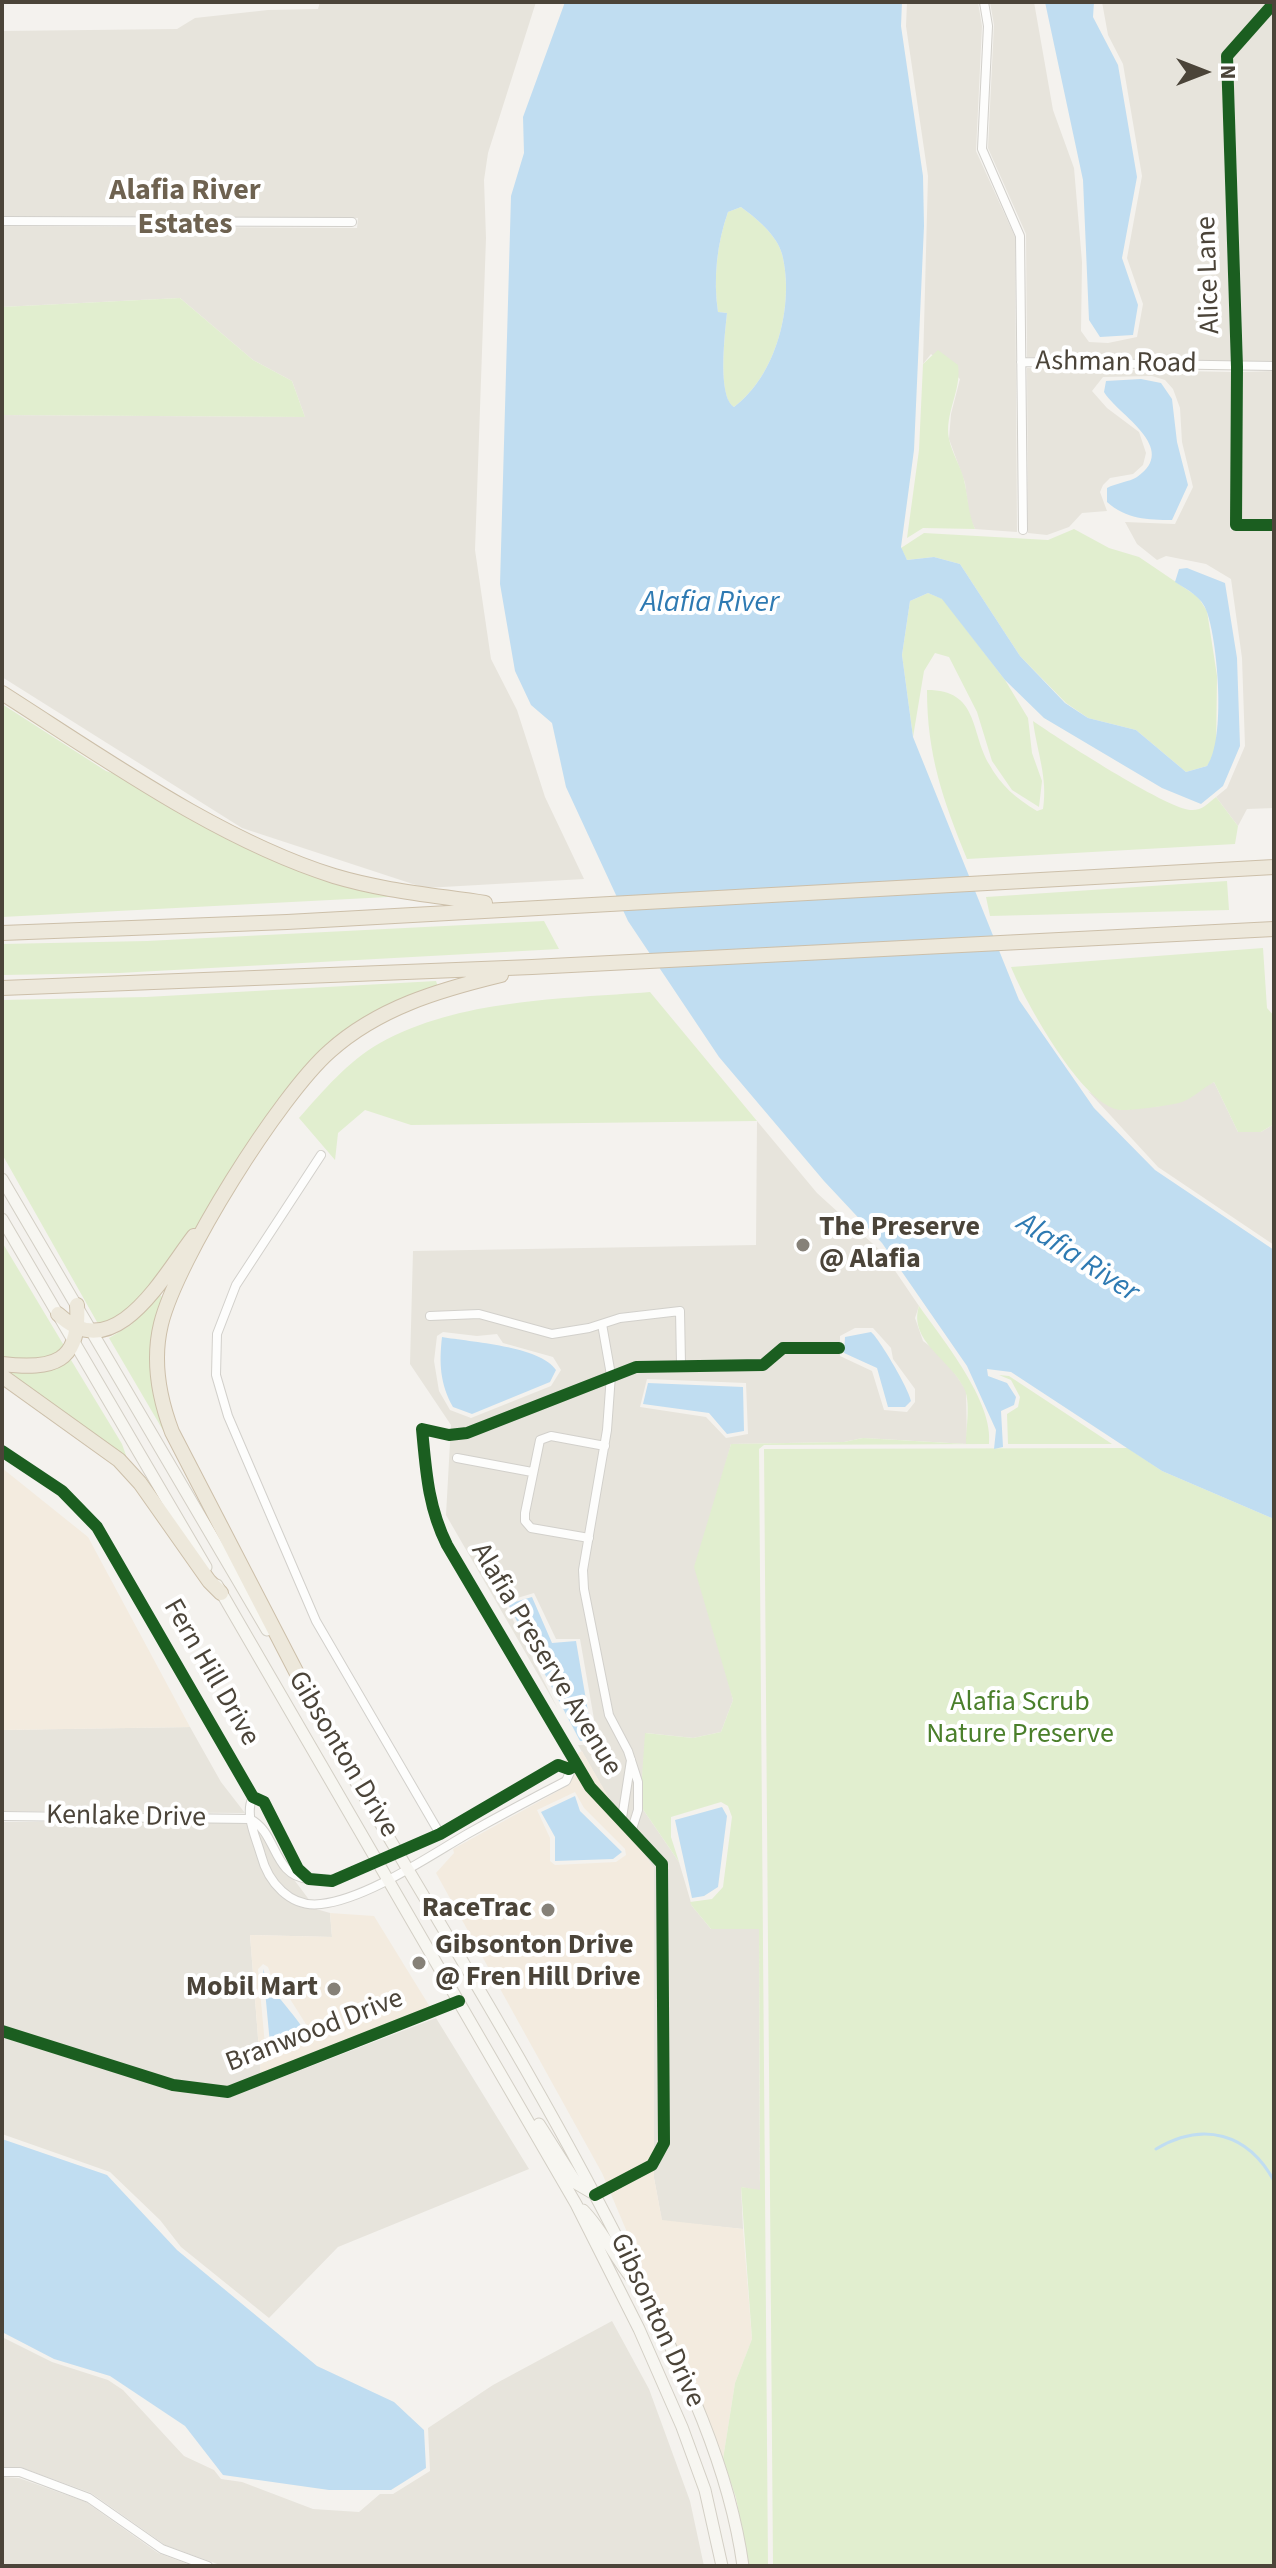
<!DOCTYPE html>
<html>
<head>
<meta charset="utf-8">
<style>
  body { margin:0 }
  #map { position:relative; width:1276px; height:2568px; overflow:hidden; background:#f4f2ee; font-family:"Source Sans 3",sans-serif }
  canvas { display:block }
  .frame { position:absolute; inset:0; border:4px solid #4b4439; pointer-events:none }
  .north { position:absolute; left:1164px; top:32px; width:80px; height:80px; -webkit-text-stroke:6px #fff; paint-order:stroke; rotate:90deg; font-size:22px; font-weight:700; line-height:32px; text-align:center; color:#4b4439 }
  .north::after { content:''; display:block; margin:auto; width:28px; height:36px; background:#4b4439; clip-path:polygon(50% 0,100% 100%,50% 72%,0 100%) }
</style>
</head>
<body>
<div id="map">
<canvas width="1276" height="2568"></canvas>
<div class="frame"></div>
<div class="north">N</div>
</div>
<script>
const context = document.querySelector('canvas').getContext('2d');
context.lineJoin = 'round';
function fillPath(path, color) { context.fillStyle = color; context.fill(path, 'evenodd'); }
function trace(path, color, width, dash) { context.strokeStyle = color; context.lineWidth = width; context.lineCap = dash ? 'butt' : 'round'; context.setLineDash(dash || []); context.stroke(path); }
function label(font, color, halo, rows, align = 'center') {
  context.font = font + ' "Source Sans 3",sans-serif'; context.lineWidth = 8; context.setLineDash([]); context.textBaseline = 'middle'; context.strokeStyle = halo; context.fillStyle = color; for (const [text, x, y, turn = 0] of rows) {
    context.save(); context.translate(x, y); context.rotate((+turn || 0) * Math.PI / 180); context.textAlign = isNaN(turn) ? turn : align; if (halo) context.strokeText(text, 0, 0); context.fillText(text, 0, 0); context.restore();
  }
}
const residential = new Path2D(`
  M320 2H536L488 153 484 180 486 238 475 550 491 659 517 710 545 797 584 879 425 888 242 828 2 677V415L305 417 292 381 253 360 180 298 2 307V226L357 228 358 218 2 216V31L177 29 195 18 268 10 318 9Z
  M907 2H978L982 26 976 151 1015 237 1017 532 975 529 969 516 965 483 949 439 951 414 960 379 931 354 923 364 928 176 906 26Z
  M990 2H1034L1053 110 1074 168 1082 262 1081 331 1089 342 1108 343 1137 337 1143 304 1127 258 1142 176 1123 64 1108 35 1102 2H1268L1221 56 1231 361 1027 357 1026 234 988 148 994 25Z
  M1274 11V361H1243L1233 58Z
  M1027 368 1231 372 1230 530H1274V808L1247 809 1238 826 1216 797 1227 788 1245 746 1242 658 1231 579 1206 564 1166 556 1157 560 1137 544 1125 522 1175 524 1193 487 1182 442 1180 408 1173 389 1165 380 1152 376 1103 377 1092 391 1107 408 1139 432 1146 453 1143 465 1133 474 1110 478 1103 485 1100 492 1107 511 1082 513 1069 527 1047 535 1028 533Z
  M1274 371V520H1242L1243 372Z
  M1214 1082 1238 1132H1261L1274 1124V1245L1158 1167 1088 1091 1121 1110 1160 1106Z
  M757 1121 817 1193 883 1253 919 1306 915 1318 923 1341 943 1356 966 1390 967 1444 863 1438 844 1442 731 1444 716 1501 720 1646 733 1700 721 1732 693 1738 646 1733 640 1805 679 1862 692 1906 711 1929 759 1928 760 2191 741 2187 743 2229 662 2221 654 2178V1868L629 1833 578 1745H594L598 1742 580 1639H556L534 1593 504 1602 558 1709 446 1515 451 1425 410 1364 413 1251 756 1245ZM855 1328H873L891 1348 893 1359 915 1389V1402L907 1412 884 1410 872 1371 840 1356V1336ZM443 1332 477 1336 497 1334 503 1343 553 1357 561 1370 551 1386 471 1418 450 1410 439 1391 434 1361 437 1336ZM647 1379 746 1383 748 1434 726 1438 706 1417 640 1407Z
  M190 1727 221 1782 245 1813 2 1811V1730Z
  M2 1822H251L316 1909 330 1913 332 1937 250 1935 261 2076 227 2087 206 2086 175 2080 2 2026Z
  M436 2018 529 2169 338 2247 269 2318 181 2247 160 2220 110 2172 2 2134V2037L171 2090 228 2098Z
  M612 2321 649 2389 690 2501 704 2566 220 2565 165 2545 91 2493 20 2467H2V2337L52 2362 108 2380 123 2390 184 2456 214 2470 221 2479 242 2482 313 2509 359 2512 380 2494H393L430 2471 428 2428 493 2385Z
  M2 2477 19 2478 86 2502 158 2553 193 2566H2Z`);
const commercial = new Path2D(`
  M2 1468 88 1537 190 1727 2 1730Z
  M582 1751 629 1833 654 1868V2178L662 2220 743 2229 752 2339 735 2383 723 2459 602 2173 436 1873 454 1853 453 1849 569 1785 574 1773 584 1766 578 1758 568 1764 563 1762ZM575 1792 584 1808 625 1849 626 1855 616 1862 555 1865 550 1861V1838L537 1810Z
  M330 1913 374 1916 430 2007 261 2076 250 1935 332 1937ZM263 1964 268 1967 276 1989 290 1999 309 2029 301 2039 276 2051 268 2050 265 2045 258 1969Z`);
const green = new Path2D(`
  M741 207C756 218 777 235 782 254 795 305 776 376 734 407 717 397 725 333 727 313L718 312C713 279 717 243 728 212Z
  M180 298 253 360 292 381 305 417 2 415V307Z
  M938 350 958 365C962 390 944 414 949 439 952 453 961 467 964 480 968 497 968 513 975 529L923 528 907 538 919 450 923 364Z
  M1074 529 1109 548 1139 557 1198 597 1207 611 1217 676 1216 753 1207 766 1186 772 1136 730 1088 718 1066 703 1020 656 960 564 934 557 907 560 901 548 924 533 1048 540Z
  M928 593 943 599 1005 680 1028 718 1032 753 1042 781 1039 807 1012 790 992 761 977 712 949 657 935 653 924 671 913 737 902 655 910 601Z
  M927 690C979 690 970 731 989 764 1001 786 1016 798 1037 811L1043 809C1048 778 1037 752 1033 721 1057 738 1166 808 1190 810 1202 811 1207 804 1216 797L1238 826 1235 844 967 859C943 800 927 755 927 690Z
  M2 704 106 771 155 788 216 827 388 893V897L2 917Z
  M1227 881 1229 910 990 916 986 897Z
  M544 921 559 949 119 973 2 975V944L147 941Z
  M1263 948 1267 1008 1274 1016V1124L1261 1132H1238L1214 1082C1203 1088 1193 1098 1182 1102 1174 1105 1130 1111 1121 1110 1083 1108 1024 999 1011 967Z
  M436 981 438 987 341 1040 141 1298 128 1312 104 1324 97 1322 2 1154V1000L146 997Z
  M650 992 757 1121 411 1125 365 1110 338 1133 335 1160 299 1118C323 1091 348 1061 380 1043 459 999 562 999 650 992Z
  M2 1242 66 1349 43 1360 2 1359Z
  M158 1293 162 1297 155 1323 164 1432 109 1338 131 1325Z
  M919 1306C943 1340 994 1402 989 1444L764 1445 759 1449 768 2566H749L736 2498 723 2459 735 2383 752 2339 741 2187 760 2190 759 1929H711L692 1906 690 1902 712 1899 723 1887 732 1817 728 1806 721 1802 671 1817V1837L679 1862 640 1805 645 1733 693 1738 721 1732 733 1700 694 1567 731 1444 844 1442 863 1438 966 1444C966 1428 971 1402 964 1388 950 1359 908 1341 919 1306Z
  M71 1360 122 1444 128 1461 4 1371H45Z
  M999 1375 1009 1376 1112 1444H1008L1007 1414 1018 1407 1020 1397 1011 1380Z
  M1128 1448 1162 1471 1274 1519V2566H773L764 1449Z`);
const water = new Path2D(`
  M565 2H902L901 26 923 176 924 226 914 450 901 547 907 560 934 557 960 564 1020 656 1065 703 1088 718 1136 730 1186 772 1207 766C1226 739 1218 644 1207 612 1202 597 1188 590 1175 582L1179 569 1187 568 1225 583 1237 658 1240 746 1223 786 1201 804 1162 788 1044 718 1005 680 942 599 928 593 910 601 902 655 913 737 1019 1000 1094 1108 1155 1170 1274 1250V1519L1162 1471 1011 1372 987 1369 988 1376 1007 1383 1016 1397 1014 1405 1001 1411 1003 1447 994 1449 996 1430 967 1366 882 1243 824 1181 719 1057 628 921 566 787 552 723 531 705 515 671 500 584 511 196 524 153 523 117ZM741 207C756 218 777 235 782 254 795 305 776 376 734 407 717 396 725 333 727 313L718 312C713 279 717 243 728 212Z
  M1045 2H1094L1093 17 1118 65 1137 177 1122 258 1138 305 1133 335 1100 337 1089 320 1083 180Z
  M1141 379 1161 383 1172 399 1177 442 1188 485 1172 520C1148 520 1126 519 1107 502V488C1116 483 1129 482 1137 477 1180 448 1118 415 1104 392L1106 381Z
  M871 1332C879 1338 910 1391 911 1401L905 1407H888L877 1368 844 1353 845 1337Z
  M442 1337C470 1342 541 1346 556 1370L550 1382 472 1414 453 1407C440 1384 439 1363 442 1337Z
  M648 1383 743 1387 744 1431 727 1434 709 1413 643 1404Z
  M532 1597 552 1643 576 1641 593 1741H580L508 1604Z
  M575 1796 580 1811 622 1852 613 1859 555 1861V1837L541 1812Z
  M722 1807 727 1816 718 1887 704 1896 692 1898 675 1820Z
  M263 1969C271 1993 290 2008 304 2030L275 2047 270 2044Z
  M2 2139 107 2175 177 2250 317 2366 394 2402 424 2430 426 2468 391 2490H329L223 2475 185 2426 110 2376 54 2359 2 2332Z`);
const stream = new Path2D(`
  M1156 2149C1203 2121 1248 2133 1274 2181`);
const minor = new Path2D(`
  M984 2 988 26 982 149 1020 236 1023 530
  M1274 3 1227 56 1237 367 1236 525H1274
  M2 221 352 222
  M1021 362 1274 366
  M321 1155 236 1285 217 1334 216 1375 228 1416 316 1621 440 1834
  M430 1316 479 1314 552 1334 589 1328 620 1318 680 1311 681 1364
  M602 1324 611 1375 607 1430 583 1570 584 1589 609 1715 628 1751 638 1782V1810L632 1829
  M2 1451 62 1491 97 1527 253 1797 264 1802 298 1869 309 1879 332 1881 440 1834 558 1765 569 1769
  M457 1458 532 1472
  M589 1538 531 1528 525 1521V1513L540 1440 551 1436 605 1446
  M253 1797C244 1814 256 1837 261 1855 268 1882 290 1908 321 1904 367 1899 429 1856 469 1833 501 1815 533 1798 566 1781L572 1768
  M2 1816 250 1819C278 1833 272 1876 309 1879
  M622 1818 631 1760
  M2 2031 173 2085 228 2092 459 2001
  M595 2195 652 2165 664 2143 662 1864 590 1787 447 1545C428 1507 426 1471 422 1429L449 1435 467 1433 636 1367 763 1365 783 1348H839
  M2 2472H20L89 2498 162 2549 208 2566`);
const secondary = new Path2D(`
  M2 1179 267 1630
  M2 1219 206 1567
  M217 1585 576 2204 639 2329 682 2427 705 2490 722 2566
  M328 1735C433 1914 545 2091 637 2277 682 2369 729 2464 743 2566
  M539 2124 577 2184 594 2194
  M583 2210C604 2231 614 2258 633 2280`);
const motorway = new Path2D(`
  M2 693C104 758 219 840 334 876 384 891 433 895 485 903
  M2 933 287 922 1274 867
  M2 988 532 967 1274 929
  M58 1314C115 1368 163 1276 194 1236
  M2 1364C53 1370 81 1363 77 1305
  M2 1376 119 1460 140 1483 209 1581 221 1593
  M332 1741 172 1432C159 1398 152 1361 161 1324 177 1259 279 1096 330 1051 378 1008 439 990 501 975`);
const cycleway = new Path2D(`
  M1274 3 1227 56 1237 367 1236 525H1274
  M2 1451 62 1491 97 1527 253 1797 264 1802 298 1869 309 1879 332 1881 440 1834 558 1765 569 1769 576 1765
  M2 2031 173 2085 228 2092 459 2001
  M595 2195 652 2165 664 2143 662 1864 590 1787 447 1545C428 1507 426 1471 422 1429L449 1435 467 1433 636 1367 763 1365 783 1348H839`);
const markers = [
  [803,1245,8,"#868178"],
  [548,1910,8,"#868178"],
  [419,1963,8,"#868178"],
  [334,1989,8,"#868178"]
];
const streetNames = [
  ["Alice Lane",1210,275,-92],
  ["Ashman Road",1116,364,1],
  ["Alafia Preserve Avenue",545,1660,59],
  ["Fern Hill Drive",210,1673,60],
  ["Gibsonton Drive",342,1755,59],
  ["Kenlake Drive",126,1818,1],
  ["Branwood Drive",315,2032,-21],
  ["Gibsonton Drive",656,2321,65]
];
const poiNames = [
  ["The Preserve",819,1229],
  ["@ Alafia",819,1261],
  ["RaceTrac",532,1910,"right"],
  ["Gibsonton Drive",435,1947],
  ["@ Fren Hill Drive",435,1979],
  ["Mobil Mart",318,1989,"right"]
];
const parkNames = [
  ["Alafia Scrub",1020,1704],
  ["Nature Preserve",1020,1736]
];
const neighbourhoodNames = [
  ["Alafia River",185,192],
  ["Estates",185,226]
];
const waterNames = [
  ["Alafia River",710,604],
  ["Alafia River",1077,1259,33]
];
fillPath(residential, '#e7e4dc');
fillPath(commercial, '#f3ebdf');
fillPath(green, '#e1eecf');
fillPath(water, '#c0ddf1');
trace(stream, '#c0ddf1', 3);
trace(minor, '#d2d0cb', 10);
trace(secondary, '#d3cfc5', 13);
trace(motorway, '#ccbfa9', 16);
trace(minor, '#fdfdfc', 8);
trace(secondary, '#f7f6f1', 11);
trace(motorway, '#ede8db', 14);
trace(cycleway, '#1b5e20', 12);
for (const [x, y, r, color] of markers) { const dot = new Path2D(); dot.arc(x, y, r, 0, 2 * Math.PI); context.fillStyle = color; context.fill(dot); trace(dot, '#fff', 3); }
label('28px', '#4b4439', '#fff', streetNames);
label('bold 28px', '#4b4439', '#fff', poiNames, 'left');
label('28px', '#4a7f2a', '#fff', parkNames);
label('bold 30px', '#6e6250', '#fff', neighbourhoodNames);
label('italic 30px', '#2e7ab2', '#fff', waterNames);
</script>
</body>
</html>
